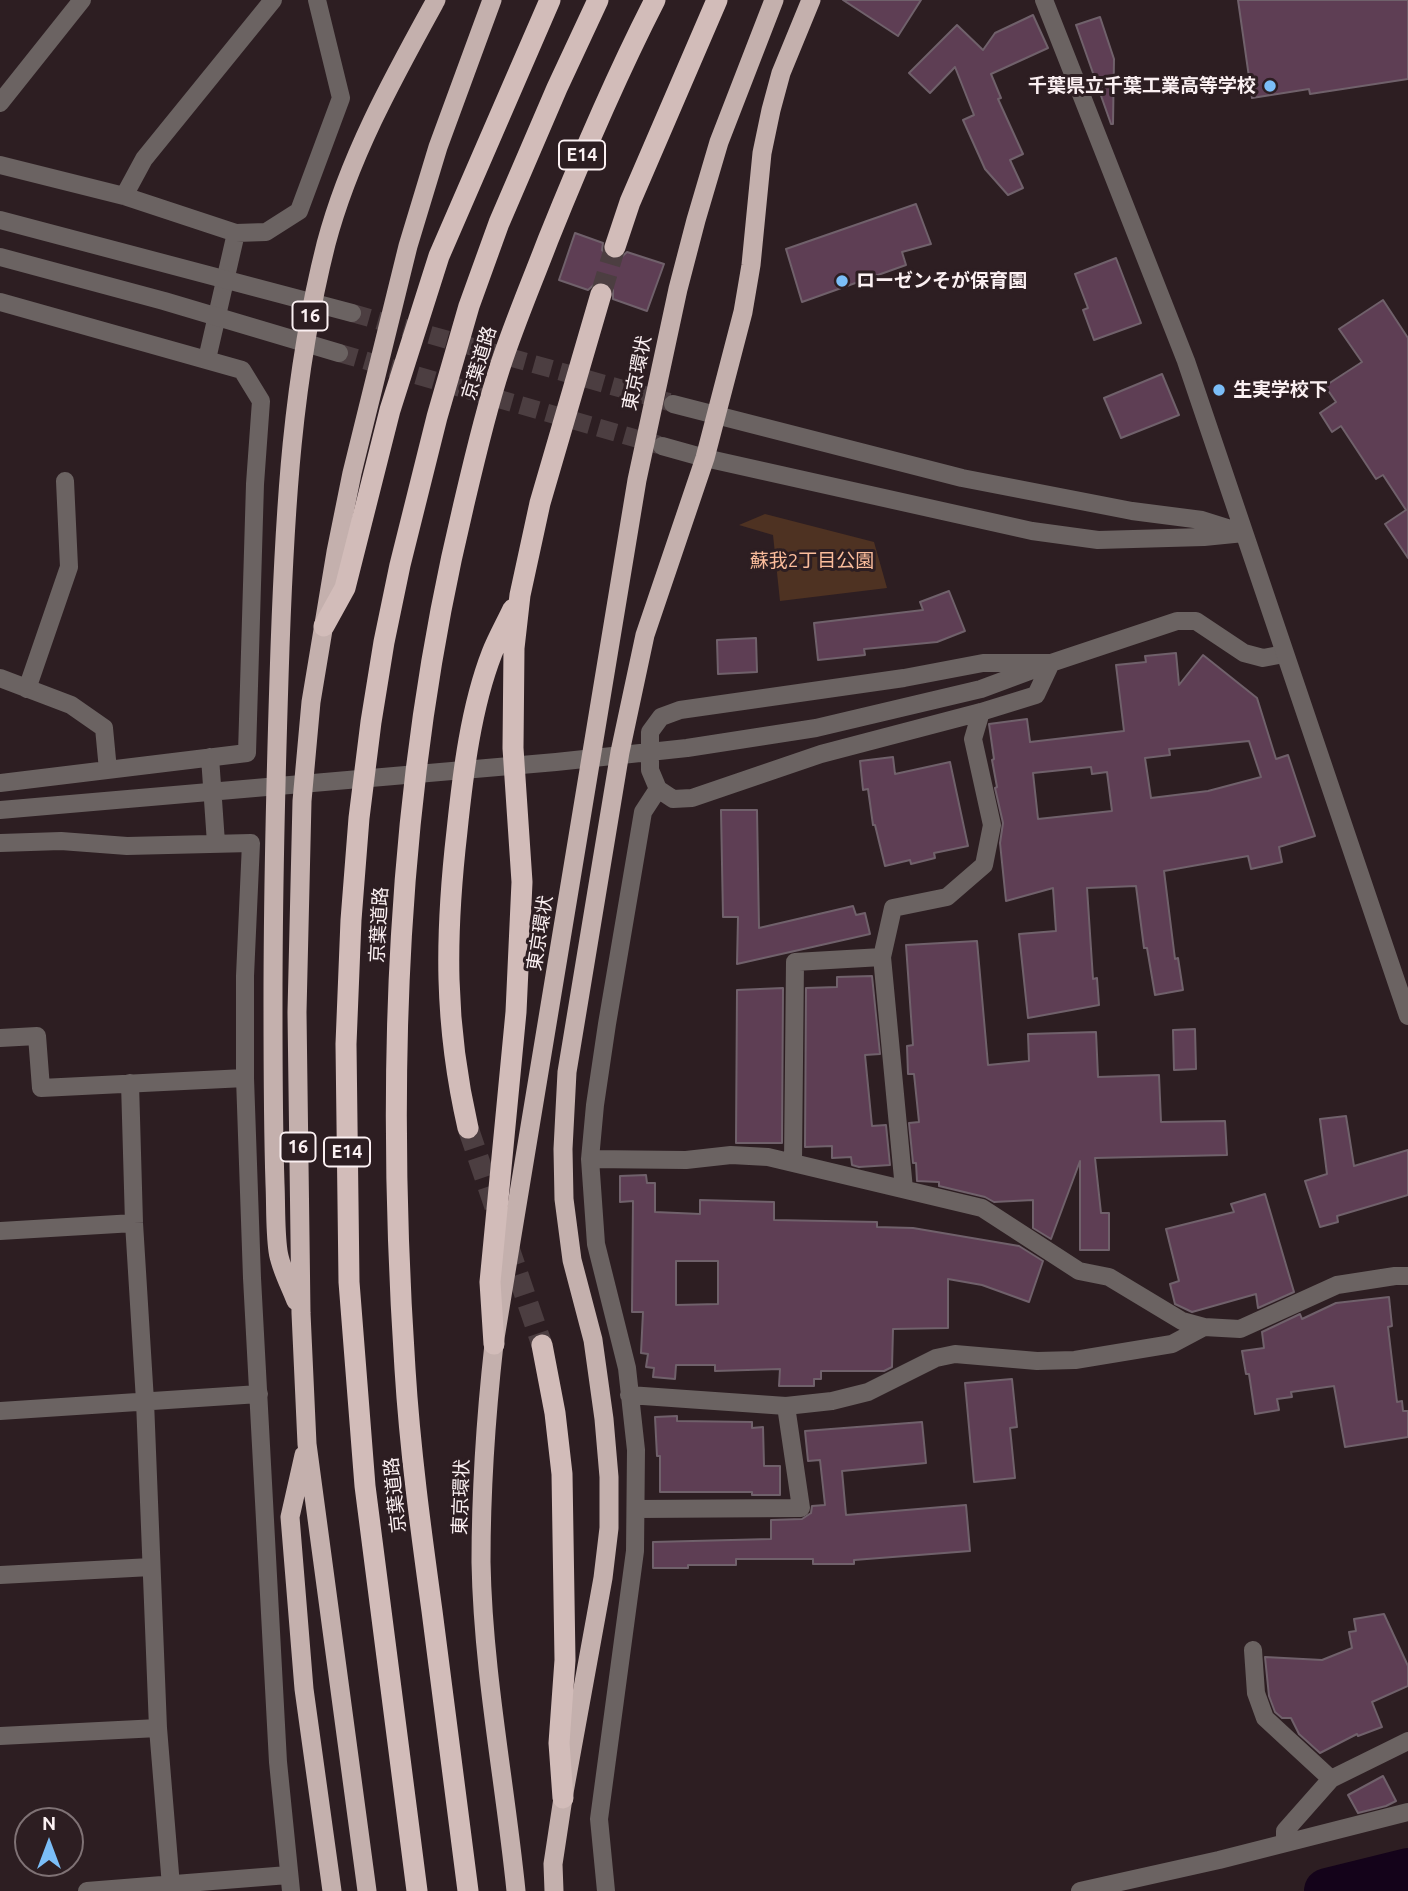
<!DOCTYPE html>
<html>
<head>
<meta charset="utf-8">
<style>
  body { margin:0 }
  #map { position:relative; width:1408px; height:1891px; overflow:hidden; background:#2d1e22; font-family:Ubuntu,sans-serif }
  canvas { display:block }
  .north { position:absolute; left:14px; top:1807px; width:70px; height:70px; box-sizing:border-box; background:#2d1e22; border:2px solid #7f7275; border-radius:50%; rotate:0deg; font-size:19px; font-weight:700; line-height:28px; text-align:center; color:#fbf0f2 }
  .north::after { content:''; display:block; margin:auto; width:24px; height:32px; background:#7bbef8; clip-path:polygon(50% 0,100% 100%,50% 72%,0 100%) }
</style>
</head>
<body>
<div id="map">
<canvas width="1408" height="1891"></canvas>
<div class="north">N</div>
</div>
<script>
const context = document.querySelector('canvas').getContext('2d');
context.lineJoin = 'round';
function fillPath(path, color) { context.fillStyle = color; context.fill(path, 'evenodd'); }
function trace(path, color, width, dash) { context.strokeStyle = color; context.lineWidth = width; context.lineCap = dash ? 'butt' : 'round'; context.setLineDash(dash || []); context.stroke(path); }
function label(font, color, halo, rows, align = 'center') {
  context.font = font + ' Ubuntu,"Noto Sans JP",sans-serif'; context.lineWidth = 6; context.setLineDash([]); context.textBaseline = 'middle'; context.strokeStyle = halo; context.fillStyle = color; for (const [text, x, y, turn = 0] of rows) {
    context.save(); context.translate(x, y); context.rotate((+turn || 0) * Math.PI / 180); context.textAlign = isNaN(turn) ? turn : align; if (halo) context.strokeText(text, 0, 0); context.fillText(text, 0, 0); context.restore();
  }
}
const green = new Path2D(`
  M765 514 874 542 887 588 780 601 773 535 739 525Z`);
const river = new Path2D(`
  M1327 1891 1408 1871`);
const building = new Path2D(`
  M843 0H921L898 36Z
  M1238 0H1408V79L1310 94 1309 89 1252 98Z
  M1033 15 1048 48 991 74 1001 98 998 99 1023 154 1010 160 1023 188 1008 195 985 169 963 120 974 115 955 67 930 93 909 73 957 25 983 50 995 33Z
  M1100 17 1114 59 1113 124H1111L1076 25Z
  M916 204 931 244 902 252 906 265 802 302 786 249Z
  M575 233 603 243 602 250 610 259 618 260 627 252 664 264 647 311 613 299V290L605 282H597L588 290 559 280Z
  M1116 258 1141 323 1094 340 1083 310 1088 308 1075 274Z
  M1383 300 1408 338V558L1385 524 1406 510 1383 475 1376 479 1341 426 1332 432 1320 413 1336 402 1325 386 1362 362 1339 329Z
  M1162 374 1179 415 1121 438 1104 398Z
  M949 591 965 631 937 642 864 649 865 655 818 660 814 623 923 610 920 602Z
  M756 638 757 672 718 674 717 640Z
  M1176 653 1179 685 1203 655 1257 698 1276 759 1288 755 1315 836 1279 847 1282 862 1251 869 1248 856 1164 871 1175 959 1178 958 1183 990 1155 995 1147 948H1144L1136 886 1087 888 1093 979 1097 978 1099 1005 1028 1018 1019 934 1056 931 1053 888 1006 901 1000 843 1003 823 995 788 997 787 992 760 994 759 989 724 1027 719 1030 742 1124 731 1116 665 1146 662 1145 656ZM1249 741 1261 777 1208 791 1151 798 1145 758 1170 755 1169 749ZM1091 767 1092 774 1107 772 1112 811 1038 819 1033 773Z
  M893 757 895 774 950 762 968 846 934 853 935 858 911 864 910 860 885 866 875 825H873L868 789 863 790 860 761Z
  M721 810H757L759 928 853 906 856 915 865 913 870 934 737 964 738 917H723Z
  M977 941 988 1065 1029 1061 1028 1034 1096 1032 1098 1077 1159 1075 1161 1122 1225 1121 1227 1155 1095 1158 1101 1213H1109V1250H1080V1161L1051 1239 1033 1228V1200L994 1202 985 1197 939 1186V1182L917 1181 916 1163H913L909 1123 919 1122 914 1074H908L907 1046 913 1045 906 945Z
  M872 976 880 1054 865 1055 872 1126 886 1125 890 1165 859 1167 852 1165 851 1157 832 1158V1146L805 1147 806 988 837 987V977Z
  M783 988 782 1143H736L737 990Z
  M1195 1029 1196 1069 1174 1070 1173 1030Z
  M1346 1116 1354 1166 1408 1150V1195L1337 1216 1338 1222 1320 1227 1305 1181 1327 1174 1320 1119Z
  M646 1175 647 1183H655V1212L700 1214V1200L774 1202V1220L877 1222V1227L913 1228 1019 1246 1043 1261 1029 1302 982 1285 948 1279V1328L893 1329 892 1367 884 1371H821V1379H814V1386H779L780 1369 715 1371V1365H676L675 1379 653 1377 654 1368 646 1367 648 1354 641 1353 643 1312H632L633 1201 620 1202V1176ZM676 1261H718V1304L676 1305Z
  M1265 1194 1294 1292 1258 1308 1256 1294 1192 1312 1175 1304 1170 1284 1179 1281 1166 1229 1234 1212 1231 1204Z
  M1389 1297 1392 1326 1388 1327 1397 1402 1402 1401 1403 1411H1408V1437L1345 1447 1334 1386 1291 1392 1292 1397 1277 1399 1279 1410 1255 1414 1249 1374H1246L1242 1351 1264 1348 1262 1332 1300 1314 1302 1319 1336 1303Z
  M1012 1379 1017 1427 1010 1428 1015 1478 974 1482 965 1383Z
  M677 1416V1421L752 1422V1428L763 1427 764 1466H780V1495H752V1492H660V1456H657L655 1417Z
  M922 1422 926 1463 842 1471 846 1515 966 1505 970 1551 854 1560V1564H813V1559H736V1565H688V1568H653V1542L771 1539V1520L802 1519 811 1513 812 1506 825 1505 820 1460 808 1461 805 1431Z
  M1384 1614 1408 1666V1686L1372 1702 1382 1727 1358 1736 1357 1734 1320 1753 1299 1734 1291 1718H1282L1275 1712 1269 1696 1265 1657 1322 1660 1352 1648 1349 1632 1356 1631 1354 1619Z
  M1383 1776 1396 1801 1386 1806 1358 1813 1348 1795Z`);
const tertiaryTunnel = new Path2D(`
  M352 313 669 402
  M339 353 659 445`);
const motorwayTunnel = new Path2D(`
  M601 294 615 247
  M468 1128 542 1345`);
const minor = new Path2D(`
  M0 103 82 0
  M0 165 124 196 236 233 266 232 299 211 341 98 317 0
  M124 196 144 159 273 0
  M0 302 242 370 261 401 255 484 247 753 0 783
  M207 359 236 233
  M983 663H1051L1036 695 981 712 821 754 692 798 673 799 658 789 650 770V732L661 717 680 710 904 678Z
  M0 678 71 705 104 728 108 770
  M27 689 69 567 65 481
  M210 757 216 843
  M0 810 556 762 687 748 816 728 981 689 1051 663 1177 621H1196L1244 653 1263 658 1284 654
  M0 843 61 841 127 846 251 843 245 976V1078
  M0 1038 37 1036 41 1088 245 1078 252 1278 278 1762 291 1891
  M130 1083 134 1223 145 1401 158 1728 171 1886
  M590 1159 686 1160 731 1155 768 1157 982 1208 1079 1271 1109 1277 1182 1321 1204 1327 1240 1329 1337 1285 1395 1276H1408
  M793 1162 795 962 882 957
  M904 1189 882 957 893 908 947 897 984 865 992 825 973 739 981 712
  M0 1231 134 1223
  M629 1395 786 1406 832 1401 868 1392 936 1358 955 1354 1037 1361 1075 1360 1172 1344 1204 1327
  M0 1411 259 1394
  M637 1509 801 1508 786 1406
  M0 1575 151 1567
  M1253 1650 1256 1693 1265 1718 1331 1779
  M0 1736 158 1728
  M1285 1843V1831L1331 1779 1408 1741
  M87 1891 288 1875
  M606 1891 599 1819 635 1551 636 1450 627 1368 596 1244 590 1159 595 1105 607 1024 643 812 658 789
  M1080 1891 1219 1860 1408 1812`);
const tertiary = new Path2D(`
  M1044 0 1186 361 1408 1016
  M0 220 352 313
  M0 257 164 301 339 353
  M673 404 962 478 1132 511 1202 520 1237 531
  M662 446 705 458 1032 531 1098 540 1204 537 1244 533`);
const trunk = new Path2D(`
  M296 1301C290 1285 280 1267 278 1251 275 1229 276 1206 275 1184 273 1124 273 1064 273 1003 273 885 276 767 280 648 285 509 292 379 326 244 349 157 393 78 436 0
  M304 1455 290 1517 304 1689 332 1891
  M367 1891 307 1444 301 1313 297 1012 302 801 311 702 336 552 352 473 408 246 438 147 492 0
  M516 1891C505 1782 483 1672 481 1562 481 1489 486 1416 494 1344L637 480 678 289 696 220 719 142 774 0
  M554 1891 553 1864 563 1798 603 1578 609 1528V1477L604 1419 593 1340 572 1260 564 1199 563 1149 567 1072 620 752 645 635 705 458 743 312 751 265 762 153 771 110 781 73 811 0`);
const motorway = new Path2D(`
  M615 247 630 202 717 0
  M324 626 345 588 390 410 439 256 550 0
  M468 1128C444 1023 445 936 457 831 463 773 471 707 492 653 498 638 506 624 513 609
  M494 1344 490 1282 516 1012 522 882 513 748 514 648 520 595 540 503 601 294
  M542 1345 555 1413 562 1474 565 1660 559 1743 563 1798
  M417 1891 365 1486 349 1282 346 1044 351 920 359 818 371 722 384 642 400 565 437 417 469 306 499 223 557 88 598 0
  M468 1891C456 1798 444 1704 432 1611 421 1531 410 1450 405 1369 386 1081 395 790 463 508 474 461 485 413 500 367 514 324 532 282 548 240 581 158 615 78 655 0`);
const markers = [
  [1270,86,7,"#7bbef8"],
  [842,281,7,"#7bbef8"],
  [1219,390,7,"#7bbef8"]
];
const shields = [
  [582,155,46],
  [310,316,35],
  [298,1147,35],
  [347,1152,46]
];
const shieldNames = [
  ["E14",582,155],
  ["16",310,316],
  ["16",298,1147],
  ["E14",347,1152]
];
const poiNames = [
  ["千葉県立千葉工業高等学校",1256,86,"right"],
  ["ローゼンそが保育園",856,281],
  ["生実学校下",1233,390]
];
const streetNames = [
  ["京葉道路",479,363,-73],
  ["東京環状",637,373,-78],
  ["京葉道路",379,925,-87],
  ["東京環状",540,933,-81],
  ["京葉道路",395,1495,-96],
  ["東京環状",461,1497,-88]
];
const parkNames = [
  ["蘇我2丁目公園",812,561]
];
fillPath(green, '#4e3222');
trace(river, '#14031a', 46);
fillPath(building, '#5e3e54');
trace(building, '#70616b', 2);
trace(tertiaryTunnel, '#4c3e41', 18, [18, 9]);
trace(motorwayTunnel, '#4c3e41', 21, [21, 10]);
trace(minor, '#6b6362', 18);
trace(tertiary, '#6b6362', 18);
trace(trunk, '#c4b0ad', 19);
trace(motorway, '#d2bcb9', 21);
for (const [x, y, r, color] of markers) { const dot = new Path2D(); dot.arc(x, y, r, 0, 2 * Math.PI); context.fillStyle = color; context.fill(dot); trace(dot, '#2d1e22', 2.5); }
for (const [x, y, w] of shields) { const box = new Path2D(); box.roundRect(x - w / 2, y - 14.5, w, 29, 5); context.fillStyle = '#2d1e22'; context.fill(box); trace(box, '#fbf0f2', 2); }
label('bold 18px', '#fbf0f2', null, shieldNames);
label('bold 19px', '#fbf0f2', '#2d1e22', poiNames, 'left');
label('19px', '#fbf0f2', '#2d1e22', streetNames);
label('19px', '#fabc9b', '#2d1e22', parkNames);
</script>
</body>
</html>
